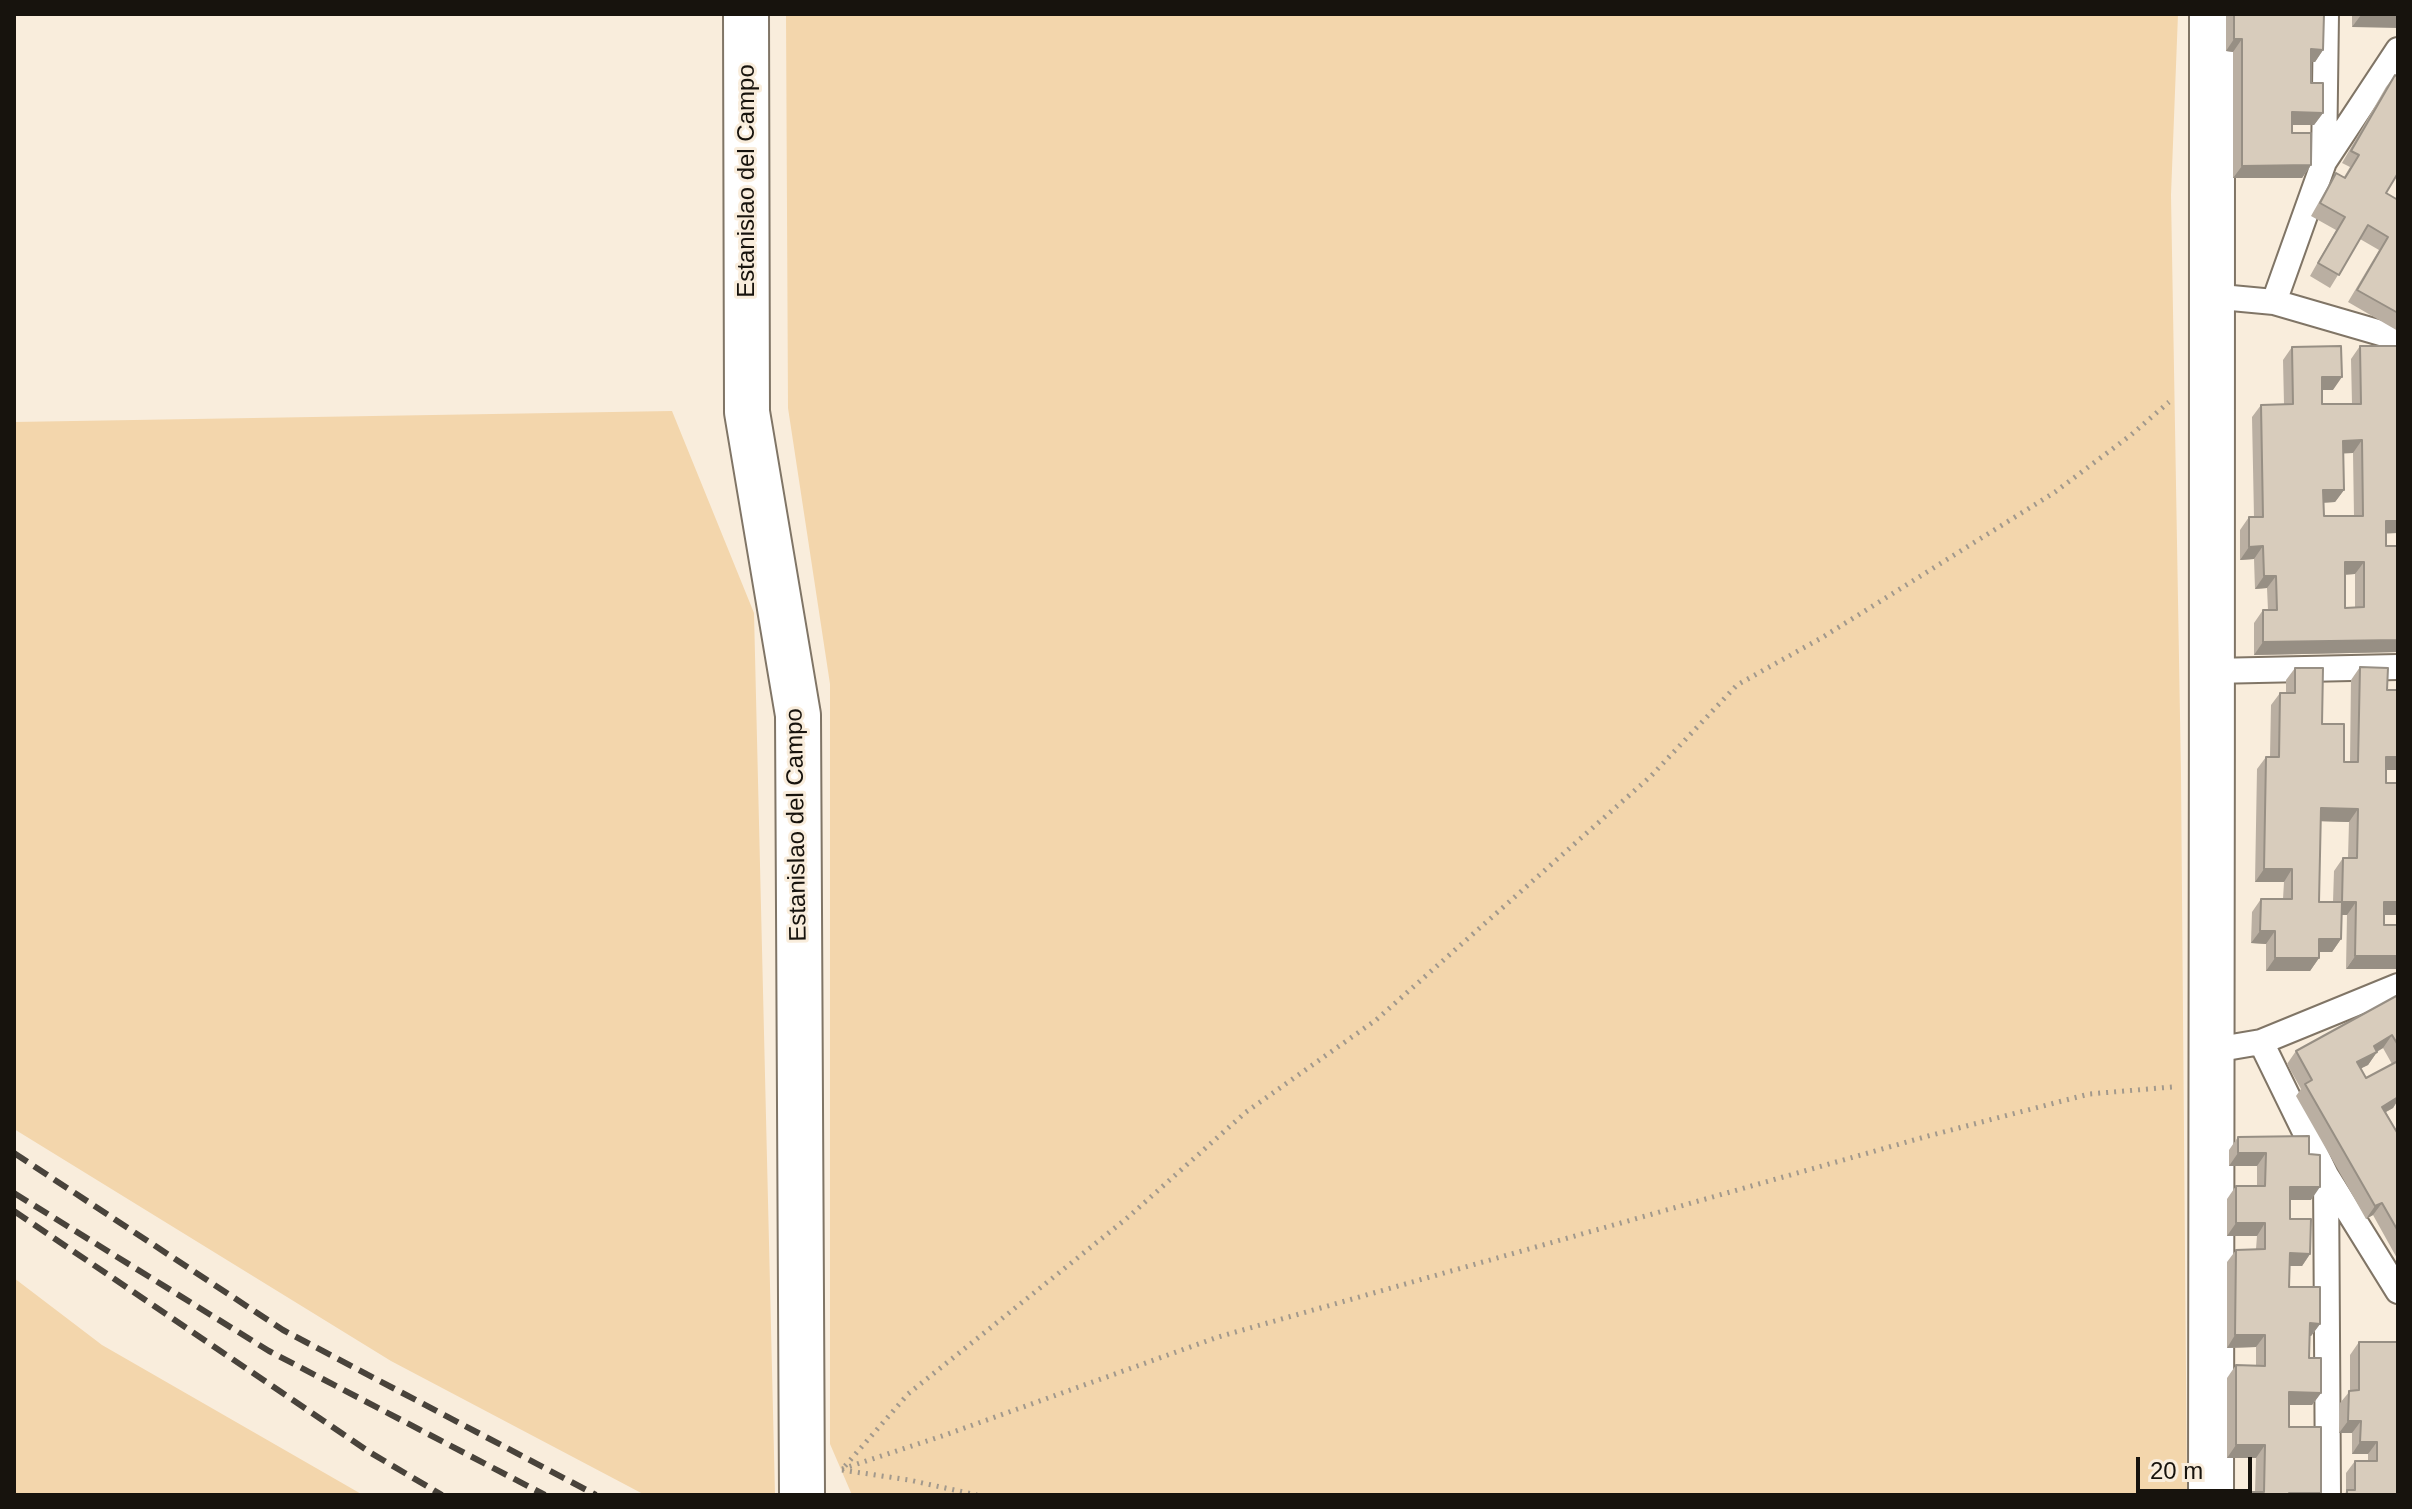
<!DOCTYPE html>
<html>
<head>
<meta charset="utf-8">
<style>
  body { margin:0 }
  #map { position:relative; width:2412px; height:1509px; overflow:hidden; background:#f9eddc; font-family:Helvetica,sans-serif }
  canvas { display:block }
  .frame { position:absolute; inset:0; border:16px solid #17130d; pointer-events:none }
  .scale { position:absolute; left:2136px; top:1457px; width:116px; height:36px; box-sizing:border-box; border:4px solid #17130d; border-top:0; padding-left:10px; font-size:24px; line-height:28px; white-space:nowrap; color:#17130d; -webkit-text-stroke:6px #f9eddc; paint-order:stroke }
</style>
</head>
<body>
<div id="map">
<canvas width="2412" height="1509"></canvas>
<div class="frame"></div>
<div class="scale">20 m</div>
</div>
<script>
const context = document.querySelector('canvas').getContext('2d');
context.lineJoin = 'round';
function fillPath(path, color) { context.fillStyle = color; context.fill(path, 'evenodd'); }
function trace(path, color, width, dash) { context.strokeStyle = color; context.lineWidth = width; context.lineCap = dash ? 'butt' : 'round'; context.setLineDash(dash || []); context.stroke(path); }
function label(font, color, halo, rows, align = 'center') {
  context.font = font + ' Helvetica,sans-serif'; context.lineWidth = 6; context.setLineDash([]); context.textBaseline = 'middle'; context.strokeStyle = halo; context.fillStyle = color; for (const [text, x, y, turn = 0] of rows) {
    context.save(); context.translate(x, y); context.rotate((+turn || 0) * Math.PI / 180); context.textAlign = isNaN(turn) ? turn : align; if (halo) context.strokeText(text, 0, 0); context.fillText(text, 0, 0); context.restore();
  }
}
const green = new Path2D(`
  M786 14H2178L2171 195 2181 774 2187 1495H852L830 1444V684L788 408Z
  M672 411 754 613 775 1495H645L391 1361 14 1129V422Z
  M14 1278 102 1345 363 1495H14Z`);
const path = new Path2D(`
  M845 1466 908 1394 1126 1219 1246 1112 1376 1020 1651 776 1737 685 1823 637 2055 492 2131 435 2169 402
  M842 1469 945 1435 1218 1337 1928 1136 2089 1094 2172 1087
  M842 1470 909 1480 977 1495`);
const lane = new Path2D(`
  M2324 162 2326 14
  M2210 296 2274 302 2398 338
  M2274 302 2324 162 2398 50
  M2212 671 2398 667
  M2261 1042 2326 1175 2398 1291
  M2214 1050 2261 1042 2398 986
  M2326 1175 2328 1495`);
const street = new Path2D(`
  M746 14 747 412 798 715 802 1495
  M2211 1495C2215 1001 2209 508 2212 14`);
const rail = new Path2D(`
  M14 1153 283 1330 596 1495
  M14 1193 269 1351 545 1495
  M14 1211 371 1453 442 1495`);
const wall = new Path2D(`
  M2226 14H2324L2323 50 2315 62H2311V83L2323 113 2314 125H2292V133L2311 165 2302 178H2233V52L2226 51Z
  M2352 14H2398L2352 27Z
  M2395 75 2386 193 2398 200V331L2348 302 2379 250 2360 239 2330 288 2310 276 2336 230 2311 216 2328 186 2336 173 2344 177 2350 167 2342 163 2386 87Z
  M2360 346 2386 534V546L2398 652 2254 655V623L2263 610H2268L2267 588 2255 589 2254 559 2240 560V530L2249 517H2254L2252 417 2261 405 2284 404 2283 360 2292 347 2333 390H2322V404H2352L2351 359ZM2343 453H2353L2354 516H2324L2323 503 2335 502 2344 490ZM2355 574V607L2345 608V575Z
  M2360 667 2386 770V783H2398V915H2384L2346 969 2347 915H2342L2341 939 2332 952H2319V958L2310 971H2266V944L2251 943 2252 912 2261 899H2283L2284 882H2255L2257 769 2266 757H2270L2271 705 2280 693H2286V680L2295 668 2322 724 2344 762H2350L2351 680ZM2321 821 2349 822 2348 858H2343L2334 871 2333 902H2319Z
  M2398 995V1100L2393 1108 2386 1112 2398 1134V1260L2373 1215 2366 1219 2296 1096 2301 1089 2287 1064 2296 1051ZM2383 1048 2392 1064 2366 1078 2361 1068 2368 1065 2377 1052Z
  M2309 1136 2311 1200H2290V1219L2310 1254 2302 1266H2290L2289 1287 2320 1324 2311 1336H2310L2309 1358 2321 1393 2312 1405H2289V1427L2321 1493 2319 1495H2235L2237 1492H2255L2256 1458H2227V1378L2236 1365H2256V1347L2227 1348V1262L2236 1250 2256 1249 2257 1236H2227V1199L2236 1186H2257V1166H2229V1150L2238 1137Z
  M2359 1342 2398 1495H2344L2346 1492V1473L2355 1461H2368V1454H2352V1433H2339L2340 1403 2350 1391V1355Z`);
const shadedWall = new Path2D(`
  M2361 15H2398V28L2352 27Z
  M2234 39H2242L2233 52 2226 51Z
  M2311 49 2323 50 2315 62H2302Z
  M2292 112 2323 113 2314 125H2283Z
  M2311 165 2302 178H2233L2242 166Z
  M2322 377H2342L2333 390H2313Z
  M2362 440 2353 453 2334 454 2343 441Z
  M2323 490H2344L2335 502 2314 503Z
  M2386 521H2398V533L2377 534Z
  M2263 546 2254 559 2240 560 2249 547Z
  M2345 562H2364L2355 574 2336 575Z
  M2264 576H2276L2267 588 2255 589Z
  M2398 640V652L2254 655 2263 642Z
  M2386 757H2398V770H2377Z
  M2321 808 2358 809 2349 822 2312 821Z
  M2264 869H2292L2284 882H2255Z
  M2342 902H2356L2347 915H2333Z
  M2384 902H2398V915H2375Z
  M2260 931H2275L2266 944 2251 943Z
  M2319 939H2341L2332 952H2310Z
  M2355 956H2398V969H2346Z
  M2275 958H2319L2310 971H2266Z
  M2392 1035 2383 1048 2374 1053 2377 1052 2368 1065 2348 1075 2357 1062 2374 1046Z
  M2398 1093V1100L2393 1108 2373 1119 2382 1107Z
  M2238 1153H2266L2257 1166H2229Z
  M2290 1187H2320L2311 1200H2281Z
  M2382 1203 2373 1215 2366 1219 2375 1206Z
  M2236 1223H2265L2257 1236H2227Z
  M2290 1253 2310 1254 2302 1266H2281Z
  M2310 1323 2320 1324 2311 1336H2301Z
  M2235 1335H2265L2256 1347 2227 1348Z
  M2289 1392 2321 1393 2312 1405H2280Z
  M2348 1421H2361L2352 1433H2339Z
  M2360 1442H2377L2368 1454H2352Z
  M2236 1445H2265L2256 1458H2227Z
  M2289 1493H2321L2319 1495H2287Z`);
const building = new Path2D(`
  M2234 14H2324L2323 50 2311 49V83H2323V113L2292 112V133H2311V165L2242 166V39H2234Z
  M2361 14H2398V15H2361Z
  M2395 75 2398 77V173L2386 193 2398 200V313L2357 290 2388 237 2368 225 2339 275 2318 263 2345 217 2320 203 2336 173 2345 178 2359 155 2351 151Z
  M2341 346 2342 377H2322V404H2361L2360 346H2398V521H2386V546H2398V640L2263 642V610H2277L2276 576H2264L2263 546 2249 547V517H2263L2261 405 2293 404 2292 347ZM2362 440 2363 516H2324L2323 490H2344L2343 441ZM2345 562H2364V607L2345 608Z
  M2360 667 2388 668 2387 690H2398V757H2386V783H2398V902H2384V925H2398V956H2355L2356 902H2342L2343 858H2357L2358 809 2321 808 2319 902H2342L2341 939H2319V958H2275V931H2260L2261 899H2292V869H2264L2266 757H2279L2280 693H2295V668H2323L2322 724H2344V762H2358Z
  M2398 995V1045L2392 1035 2374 1046 2377 1052 2357 1062 2366 1078 2398 1061V1097L2382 1107 2398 1134V1231L2382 1203 2375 1206 2305 1084 2312 1080 2296 1051Z
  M2309 1136V1154L2320 1155V1187H2290V1219H2311L2310 1254 2290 1253 2289 1287H2320V1324L2310 1323 2309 1358H2321V1393L2289 1392V1427H2321V1493H2289V1495H2237V1492H2264L2265 1445H2236V1365L2265 1366V1335H2235L2236 1250 2265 1249V1223H2236V1186H2265L2266 1153H2238V1137Z
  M2359 1342H2398V1495H2347V1490H2355V1461H2377V1442H2360L2361 1421H2348L2349 1391 2359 1390Z`);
const streetNames = [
  ["Estanislao del Campo",747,181,-90],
  ["Estanislao del Campo",797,825,-91]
];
fillPath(green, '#f3d6ac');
trace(lane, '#807566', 28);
trace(street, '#807566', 48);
trace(path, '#a2998c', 5, [2, 6]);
trace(lane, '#fff', 24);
trace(street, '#fff', 44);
trace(rail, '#49433b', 6, [16, 8]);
fillPath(wall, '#baafa2');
fillPath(shadedWall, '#978f84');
fillPath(building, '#d8ccbc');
trace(building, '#978f84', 2);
label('24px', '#17130d', '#f9eddc', streetNames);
</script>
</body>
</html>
